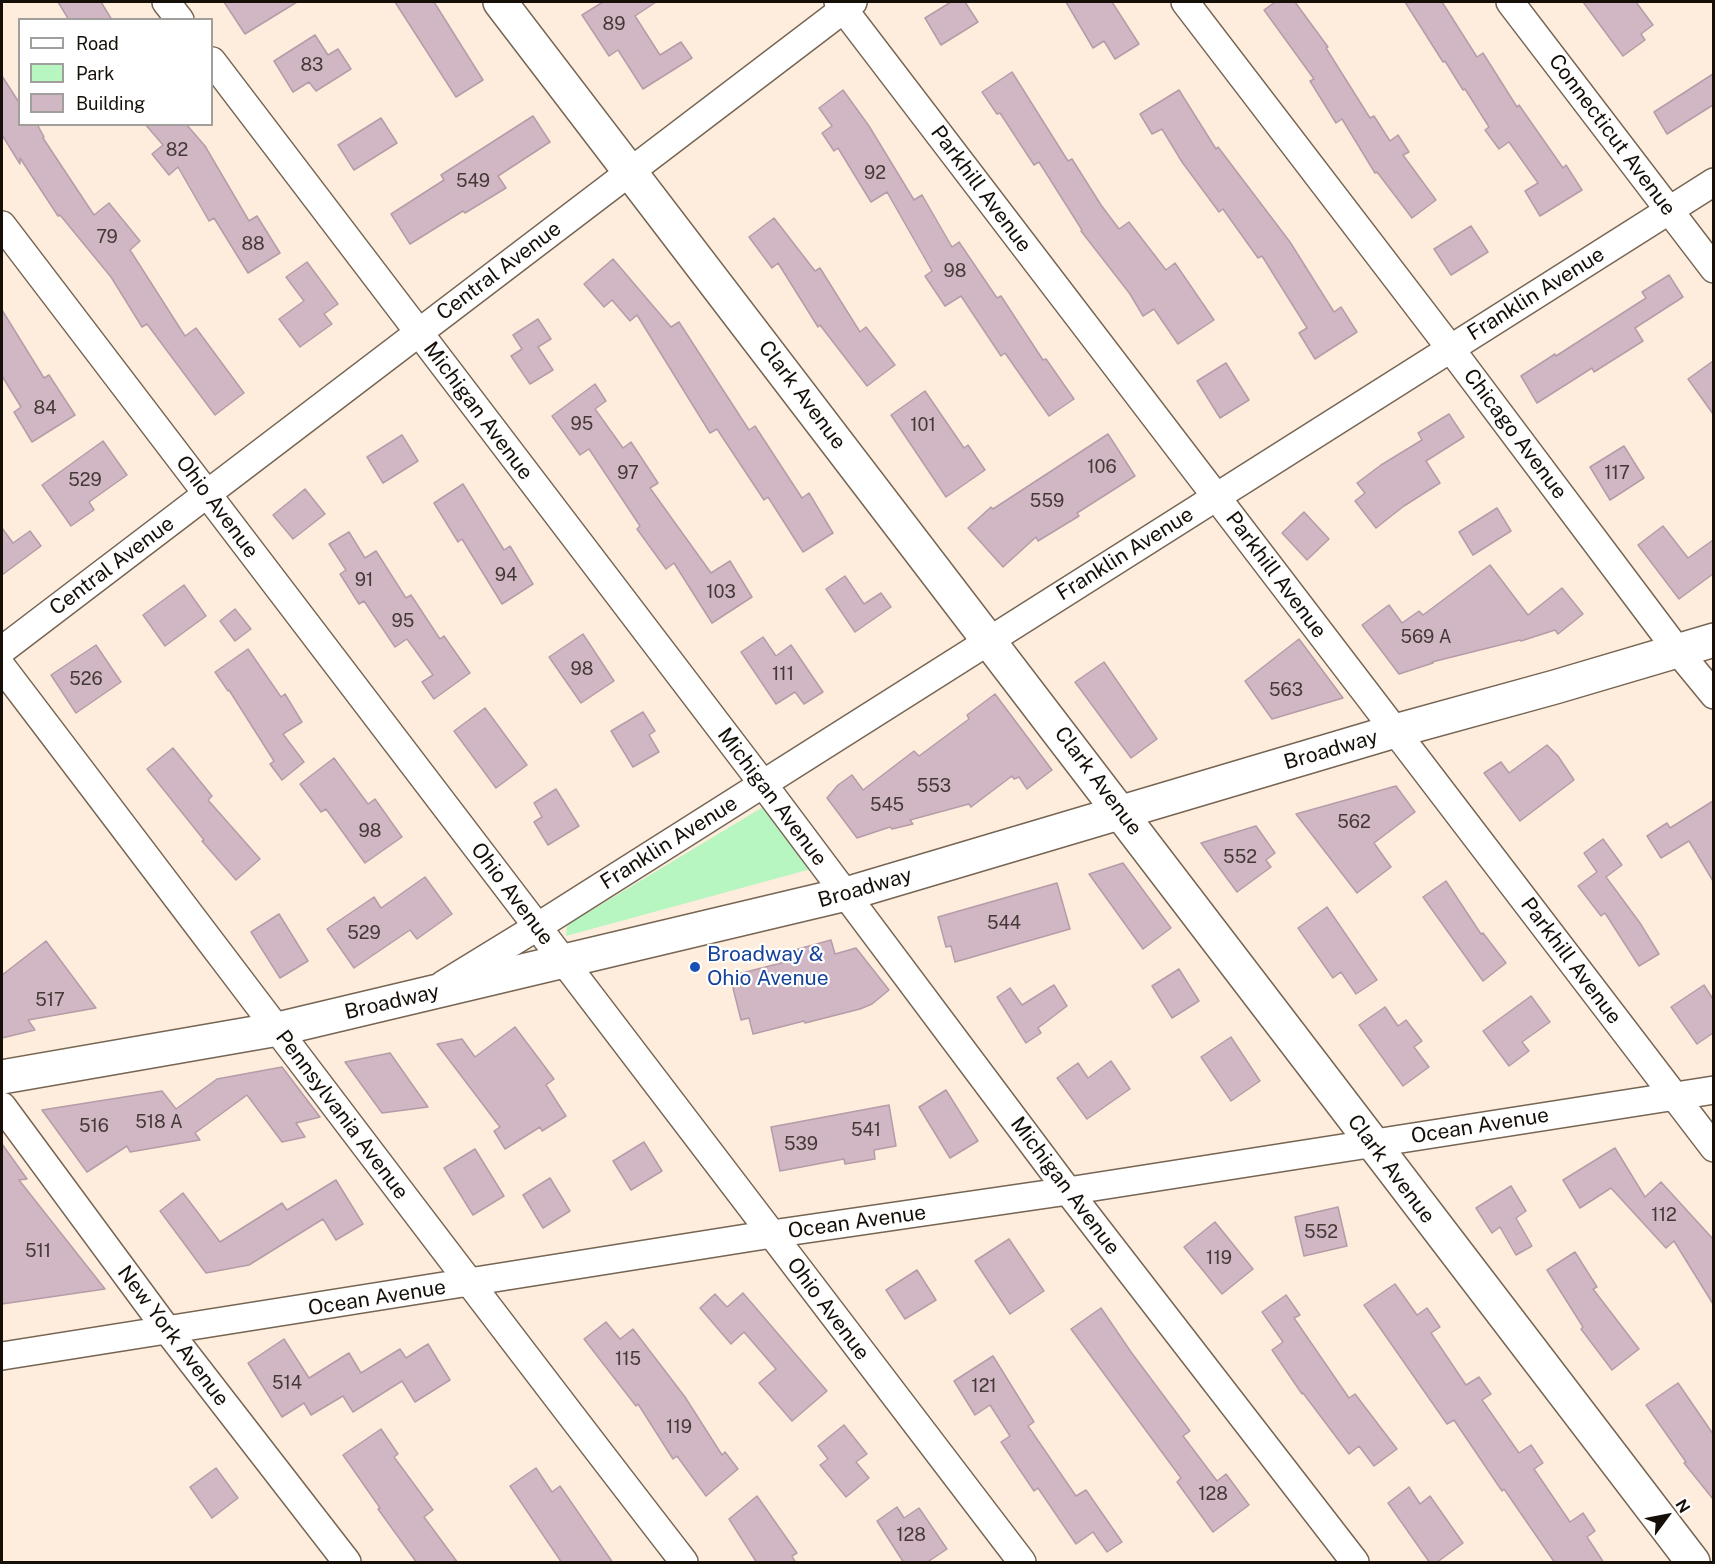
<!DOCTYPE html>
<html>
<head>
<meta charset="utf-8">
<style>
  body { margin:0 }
  #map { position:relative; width:1715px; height:1564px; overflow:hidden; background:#feeddd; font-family:"Public Sans",sans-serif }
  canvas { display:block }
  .frame { position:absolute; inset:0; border:3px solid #150f08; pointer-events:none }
  .legend { position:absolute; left:18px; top:18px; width:195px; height:108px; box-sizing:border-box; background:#fff; border:2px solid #a19f9c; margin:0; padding:8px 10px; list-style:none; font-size:18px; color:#150f08 }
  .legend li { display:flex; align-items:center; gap:12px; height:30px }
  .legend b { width:30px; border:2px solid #a19f9c }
  .north { position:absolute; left:1637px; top:1486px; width:60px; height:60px; -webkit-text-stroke:4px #fff; paint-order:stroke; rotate:58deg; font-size:16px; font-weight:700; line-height:24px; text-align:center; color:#150f08 }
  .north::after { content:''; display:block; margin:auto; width:21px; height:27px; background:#150f08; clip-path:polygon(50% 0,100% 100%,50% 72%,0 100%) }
</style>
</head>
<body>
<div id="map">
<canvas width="1715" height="1564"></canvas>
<div class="frame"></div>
<ul class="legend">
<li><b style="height:8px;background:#fff"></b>Road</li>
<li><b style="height:16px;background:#b7f5c1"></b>Park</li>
<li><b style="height:16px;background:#d1b6c3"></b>Building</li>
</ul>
<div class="north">N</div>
</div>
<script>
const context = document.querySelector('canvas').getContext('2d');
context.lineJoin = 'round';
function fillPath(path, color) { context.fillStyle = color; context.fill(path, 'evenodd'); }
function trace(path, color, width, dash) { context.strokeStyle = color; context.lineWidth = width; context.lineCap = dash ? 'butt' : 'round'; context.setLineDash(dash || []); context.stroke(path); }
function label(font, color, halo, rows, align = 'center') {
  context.font = font + ' "Public Sans",sans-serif'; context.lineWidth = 4.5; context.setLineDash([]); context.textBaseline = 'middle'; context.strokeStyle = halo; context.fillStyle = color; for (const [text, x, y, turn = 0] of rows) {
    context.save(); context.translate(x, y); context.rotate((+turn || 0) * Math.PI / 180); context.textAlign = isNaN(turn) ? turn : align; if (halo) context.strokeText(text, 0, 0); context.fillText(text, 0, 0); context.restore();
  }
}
const green = new Path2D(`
  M763 807 811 869 566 936 567 925Z`);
const building = new Path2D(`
  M58 2H101L112 20H69Z
  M224 2H297L245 34Z
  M395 2H434L483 80 456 97Z
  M603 2H656L635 16 660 55 681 42 692 58 643 89 618 50 609 56 582 15Z
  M951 2H965L978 22 941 45 925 18Z
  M1066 2H1112L1139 44 1115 59 1104 41 1093 48Z
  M1275 2H1295L1328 47 1326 48 1370 118 1374 116 1390 141 1398 135 1409 152 1403 155 1436 200 1412 218 1377 172 1375 173 1342 119 1336 123 1310 81 1314 79 1264 10Z
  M1405 2H1442L1477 57 1483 53 1517 107 1519 105 1563 168 1566 165 1582 190 1540 216 1525 191 1538 183 1509 142 1499 149 1485 130 1489 127 1465 89 1463 90 1445 61 1443 62Z
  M1583 2H1636L1653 25 1641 34 1645 40 1623 56Z
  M315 35 328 55 338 49 351 69 316 91 309 82 293 92 274 61Z
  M1012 72 1068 161 1072 159 1101 205 1119 229 1129 222 1166 270 1175 263 1214 320 1178 344 1154 309 1143 316 1130 294 1081 231 1082 230 1039 162 1034 165 1000 113 997 114 982 92Z
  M1713 74V105L1667 134 1654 112Z
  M2 76 20 104V124H37L44 137 43 138 94 215 109 203 140 241 130 250 185 336 196 328 244 393 215 415 147 324 142 327 111 277 60 215 58 216 20 158V164L2 135Z
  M843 90 869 126 914 200 922 195 952 247 959 242 997 298 1001 296 1043 360 1046 359 1074 399 1049 416 1005 353 1001 356 961 296 945 306 925 276 932 271 887 192 871 202 838 148 834 151 822 133 832 126 819 108Z
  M1179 90 1216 149 1218 147 1290 242 1334 312 1341 307 1357 332 1315 359 1299 333 1307 328 1262 256 1258 258 1223 209 1219 212 1182 162 1162 129 1152 134 1140 114Z
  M533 116 550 142 498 176 506 188 465 213 463 211 410 244 391 214 444 180 441 175Z
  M381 118 397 143 354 170 338 145Z
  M145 124H186L205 146 249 221 257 216 280 253 248 273 214 218 209 221 178 167 169 175 152 154 163 145Z
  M774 218 815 271 820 268 860 332 866 327 895 365 867 386 820 325 818 327 778 263 772 268 749 237Z
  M1471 226 1488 252 1451 275 1434 249Z
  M613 259 671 327 679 322 749 430 755 426 802 498 809 493 833 533 803 552 768 497 764 500 717 429 710 433 637 315 630 321 612 300 604 307 584 284Z
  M307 262 338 304 324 314 332 324 300 347 279 319 304 301 286 277Z
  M1669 275 1683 297 1635 328 1643 341 1594 372 1592 368 1537 403 1521 376 1555 354 1556 356 1646 298 1642 292Z
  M2 310 44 378 49 375 75 415 32 442 14 412 21 407 2 376Z
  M538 319 551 339 538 347 553 370 530 384 511 356 522 349 513 335Z
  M1713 361V414L1688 379Z
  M1226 363 1249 400 1220 418 1197 381Z
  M595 384 606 401 595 409 623 448 631 442 658 483 650 488 711 573 730 561 752 597 712 623 674 563 666 569 637 529 640 526 589 449 580 455 552 416Z
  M925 391 964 448 968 445 985 470 946 497 891 415Z
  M1449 414 1464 437 1426 461 1440 483 1404 506 1376 528 1355 501 1365 493 1357 483 1381 465 1422 440 1418 433Z
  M1108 434 1135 476 1077 513 1079 516 1038 541 1036 537 1003 567 968 528 991 507 993 509Z
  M402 435 418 461 383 483 367 457Z
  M103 441 127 475 89 502 94 510 71 526 42 485Z
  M1624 446 1644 478 1610 500 1590 467Z
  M463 484 504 550 510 546 533 584 502 604 462 539 458 542 434 503Z
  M305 489 325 514 293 539 273 515Z
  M1497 508 1511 531 1473 555 1459 532Z
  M1304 512 1329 539 1307 560 1282 533Z
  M1663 526 1688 558 1713 540V574L1679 599 1638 545Z
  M2 528 13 543 30 531 41 546 2 575Z
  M349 532 365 558 376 551 406 598 411 595 440 639 444 636 470 673 434 699 422 682 433 675 407 639 395 647 364 601 359 604 340 574 346 570 329 544Z
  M1490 565 1528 615 1562 588 1583 614 1558 634 1555 630 1521 641 1520 640 1432 662 1433 663 1399 674 1362 625 1389 605 1402 623 1419 611 1423 615Z
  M845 576 864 604 881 593 891 607 855 632 826 589Z
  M184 585 206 616 165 646 143 615Z
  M235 609 251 629 235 641 220 621Z
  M583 634 614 681 581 703 549 657Z
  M763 637 776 656 791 645 823 692 804 704 795 692 776 704 741 652Z
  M1299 639 1343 698 1272 719 1245 681Z
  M96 645 121 682 76 713 51 675Z
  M248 649 281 697 285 694 302 722 283 734 304 762 282 780 270 764 274 761 229 690 228 691 215 672Z
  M1104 662 1157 739 1131 758 1075 682Z
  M995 694 1052 770 1027 789 1019 777 1014 779 1012 776 971 807 969 804 910 820 913 824 892 829 890 827 857 838 827 798 838 785 852 775 863 790 914 751 919 756 969 719 967 715Z
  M485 708 527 765 496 788 454 731Z
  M643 712 655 731 649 735 659 752 633 767 611 731Z
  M1547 745 1558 756 1574 780 1520 821 1484 773 1501 762 1509 773Z
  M173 748 212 796 208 800 260 859 236 880 202 841 204 840 147 769Z
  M334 758 368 804 375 799 402 837 365 863 326 809 321 812 300 784Z
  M1396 786 1415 812 1374 843 1391 867 1357 893 1296 814Z
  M556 789 579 826 548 845 534 822 542 817 534 803Z
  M1713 801V881L1689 841 1661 858 1647 836 1667 823 1670 828Z
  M1256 826 1275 853 1266 860 1271 867 1237 892 1201 843Z
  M1603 839 1622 865 1606 877 1640 923 1659 954 1639 966 1605 913 1601 916 1578 886 1597 872 1584 853Z
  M1123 863 1171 928 1143 949 1089 874Z
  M425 877 452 914 417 939 410 930 354 968 327 929 374 897 381 908Z
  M1446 881 1481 934 1483 933 1506 963 1483 981 1423 897Z
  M1057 883 1070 929 955 962 951 946 946 947 938 917Z
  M1327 907 1377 980 1356 994 1341 972 1333 978 1298 928Z
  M279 914 308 961 280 978 251 932Z
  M831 940 835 954 856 948 889 990 872 1004 860 1009 805 1023 804 1021 753 1034 749 1018 741 1020 730 976 793 960 791 951Z
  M46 941 96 1008 28 1020 35 1030 2 1038V975Z
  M1179 969 1199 1001 1172 1018 1152 986Z
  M1054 985 1067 1006 1038 1028 1041 1033 1026 1043 997 997 1010 988 1022 1005Z
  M1704 985 1713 999V1033L1697 1044 1671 1007Z
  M1531 996 1550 1022 1522 1042 1529 1051 1509 1066 1483 1031Z
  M1385 1007 1398 1026 1406 1020 1422 1041 1414 1047 1429 1067 1403 1086 1359 1025Z
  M515 1027 554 1079 546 1085 566 1116 542 1131 540 1127 505 1149 494 1131 500 1127 437 1044 462 1039 475 1057Z
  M1231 1037 1260 1081 1231 1101 1201 1057Z
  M390 1053 428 1107 382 1113 345 1062Z
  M1111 1061 1130 1089 1087 1119 1057 1078 1078 1063 1088 1078Z
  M282 1067 320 1117 296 1123 305 1137 282 1142 247 1095 195 1133 200 1140 130 1152 127 1146 87 1172 42 1110 162 1091 176 1109 217 1079Z
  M946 1090 978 1141 950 1158 919 1107Z
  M889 1105 896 1146 874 1150 875 1159 845 1164 844 1159 780 1171 771 1127Z
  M644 1142 662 1171 631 1190 613 1161Z
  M2 1144 27 1179 19 1180 105 1289 2 1304Z
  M1615 1148 1645 1197 1661 1182 1713 1239V1304L1674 1241 1666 1248 1611 1188 1580 1208 1563 1180Z
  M475 1149 504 1196 473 1215 444 1168Z
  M550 1178 570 1211 543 1228 523 1195Z
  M336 1180 363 1224 336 1240 323 1219 249 1265 206 1273 160 1211 183 1193 220 1242 282 1203 287 1210Z
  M1511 1186 1526 1211 1516 1218 1532 1246 1516 1255 1500 1227 1492 1233 1476 1208Z
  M1338 1207 1347 1246 1304 1256 1295 1217Z
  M1215 1222 1253 1269 1222 1294 1184 1247Z
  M1009 1239 1044 1291 1010 1314 975 1261Z
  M1575 1252 1597 1287 1593 1289 1639 1349 1612 1370 1581 1329 1583 1327 1547 1270Z
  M917 1270 936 1300 905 1319 886 1290Z
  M1395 1284 1417 1315 1427 1308 1440 1327 1431 1333 1466 1385 1479 1377 1491 1394 1482 1400 1519 1453 1531 1445 1543 1463 1534 1469 1570 1522 1583 1513 1595 1531 1587 1537 1604 1563H1555L1504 1489 1502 1491 1454 1420 1447 1424 1364 1305Z
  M743 1293 827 1391 792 1421 759 1383 776 1369 744 1332 731 1344 700 1308 715 1294 727 1307Z
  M1286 1295 1300 1315 1294 1318 1349 1398 1355 1394 1397 1449 1374 1466 1359 1446 1349 1454 1303 1393 1302 1394 1272 1350 1283 1342 1262 1312Z
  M1101 1308 1131 1352 1190 1431 1183 1436 1217 1481 1226 1474 1249 1505 1213 1532 1177 1482 1181 1478 1071 1329Z
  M606 1322 620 1339 633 1329 685 1397 722 1455 725 1452 738 1469 706 1496 677 1456 673 1459 638 1404 636 1406 584 1339Z
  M284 1339 309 1378 349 1353 361 1373 400 1349 406 1358 428 1344 450 1380 415 1402 402 1381 353 1412 343 1396 311 1415 304 1403 282 1417 248 1363Z
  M993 1356 1034 1422 1028 1426 1076 1496 1086 1490 1122 1542 1107 1552 1093 1532 1076 1544 1038 1488 1034 1491 1001 1442 1010 1436 990 1405 975 1415 954 1381Z
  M1678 1383 1713 1434V1499L1684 1463 1686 1462 1646 1405Z
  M844 1425 867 1454 856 1462 869 1478 846 1497 820 1465 828 1459 818 1446Z
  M381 1429 398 1454 394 1457 433 1510 424 1517 458 1563H417L378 1509 380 1508 343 1455Z
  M216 1468 238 1498 212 1518 190 1487Z
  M536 1468 552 1492 560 1486 613 1563H562L510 1486Z
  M1409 1487 1420 1504 1430 1496 1463 1543 1436 1563H1430L1388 1503Z
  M757 1496 797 1553 792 1556 796 1563H757L729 1519Z
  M897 1507 904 1518 919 1508 947 1549 926 1563H904L877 1521Z`);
const street = new Path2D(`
  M166 2 180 20
  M838 2 1714 1148
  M1185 2 1450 348 1677 650 1714 695
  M1510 2 1714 269
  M212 61 763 784 1068 1191 1355 1562
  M2 225 1022 1562
  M2 650 853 2
  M2 667C229 965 454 1265 684 1562
  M444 984 537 927 1714 182
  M2 1106 168 1331 347 1562
  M2 1356 772 1234 1068 1191 1714 1090`);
const secondary = new Path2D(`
  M500 2C901 519 1294 1043 1693 1562
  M2 1077 278 1029 846 894 1395 731 1555 687 1714 640`);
const markers = [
  [695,967,6,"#1a4fb4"]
];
const numberNames = [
  ["89",614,24],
  ["83",312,65],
  ["82",177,150],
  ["92",875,173],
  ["549",473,181],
  ["79",107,237],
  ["88",253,244],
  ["98",955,271],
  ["84",45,408],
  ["95",582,424],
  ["101",923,425],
  ["106",1102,467],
  ["97",628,473],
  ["117",1617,473],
  ["529",85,480],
  ["559",1047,501],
  ["94",506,575],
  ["91",364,580],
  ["103",721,592],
  ["95",403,621],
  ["569 A",1426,637],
  ["98",582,669],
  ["111",783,674],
  ["526",86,679],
  ["563",1286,690],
  ["553",934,786],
  ["545",887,805],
  ["562",1354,822],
  ["98",370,831],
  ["552",1240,857],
  ["544",1004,923],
  ["529",364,933],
  ["517",50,1000],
  ["518 A",159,1122],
  ["516",94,1126],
  ["541",866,1130],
  ["539",801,1144],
  ["112",1664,1215],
  ["552",1321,1232],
  ["511",38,1251],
  ["119",1219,1258],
  ["115",628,1359],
  ["514",287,1383],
  ["121",984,1386],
  ["119",679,1427],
  ["128",1213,1494],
  ["128",911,1535]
];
const streetNames = [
  ["Connecticut Avenue",1612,135,53],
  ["Parkhill Avenue",981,189,53],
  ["Central Avenue",499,271,-37],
  ["Franklin Avenue",1536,294,-32],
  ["Clark Avenue",802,395,53],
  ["Michigan Avenue",478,411,53],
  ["Chicago Avenue",1515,434,53],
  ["Ohio Avenue",217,507,53],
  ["Franklin Avenue",1125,554,-32],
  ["Central Avenue",112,566,-37],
  ["Parkhill Avenue",1276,575,53],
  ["Broadway",1331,750,-16],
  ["Clark Avenue",1098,781,53],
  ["Michigan Avenue",772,797,53],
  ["Franklin Avenue",669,843,-32],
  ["Broadway",865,888,-16],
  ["Ohio Avenue",512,894,53],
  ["Parkhill Avenue",1571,961,53],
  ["Broadway",392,1002,-13],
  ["Pennsylvania Avenue",342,1115,53],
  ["Ocean Avenue",1480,1126,-9],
  ["Clark Avenue",1391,1169,53],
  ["Michigan Avenue",1065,1186,53],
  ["Ocean Avenue",857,1222,-8],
  ["Ocean Avenue",377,1298,-9],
  ["Ohio Avenue",828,1309,53],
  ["New York Avenue",173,1336,53]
];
const transitNames = [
  ["Broadway &",707,955],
  ["Ohio Avenue",707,979]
];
fillPath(green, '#b7f5c1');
fillPath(building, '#d1b6c3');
trace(building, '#b69ca8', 1.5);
trace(street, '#766553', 30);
trace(secondary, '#766553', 36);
trace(street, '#fff', 27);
trace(secondary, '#fff', 33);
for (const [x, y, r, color] of markers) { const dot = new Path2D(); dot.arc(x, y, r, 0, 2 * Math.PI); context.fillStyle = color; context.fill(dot); trace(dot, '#fff', 2); }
label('18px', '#443937', null, numberNames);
label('21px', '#150f08', '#fff', streetNames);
label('21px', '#164399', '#fff', transitNames, 'left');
</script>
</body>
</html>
